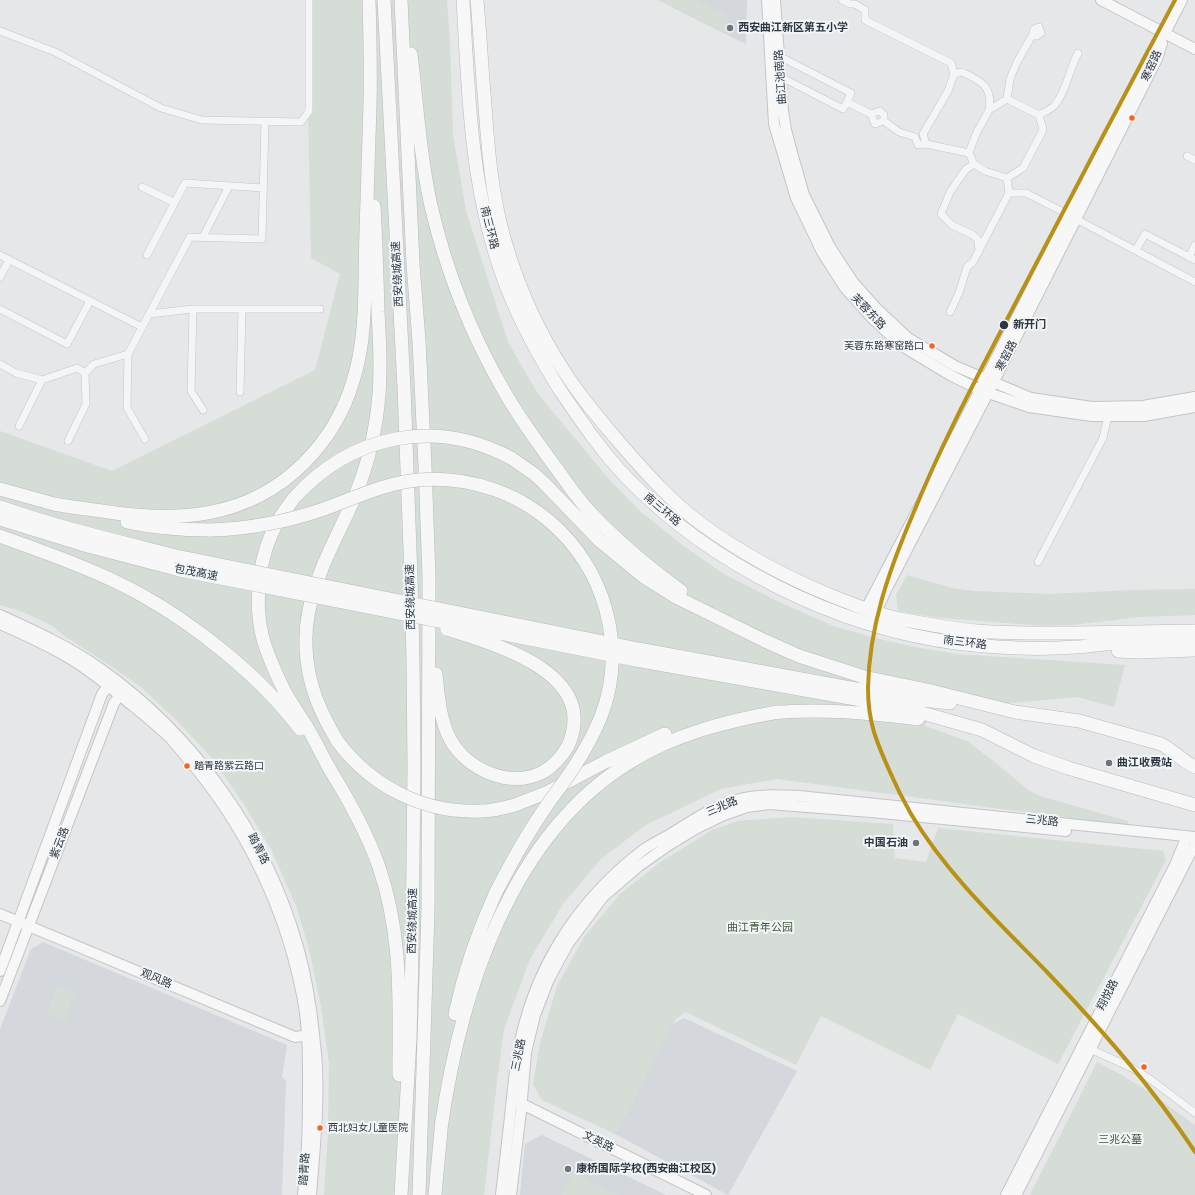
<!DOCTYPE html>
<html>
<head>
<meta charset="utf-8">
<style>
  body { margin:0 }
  canvas { display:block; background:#e5e7e9 }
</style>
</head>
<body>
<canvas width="1195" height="1195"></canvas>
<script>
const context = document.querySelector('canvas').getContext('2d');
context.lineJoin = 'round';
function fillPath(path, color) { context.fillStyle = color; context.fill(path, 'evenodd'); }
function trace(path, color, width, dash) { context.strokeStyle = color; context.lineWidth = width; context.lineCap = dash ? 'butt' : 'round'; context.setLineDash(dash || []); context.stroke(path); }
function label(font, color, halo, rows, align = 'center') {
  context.font = font + ' Signika,"Noto Sans SC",sans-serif'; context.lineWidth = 4; context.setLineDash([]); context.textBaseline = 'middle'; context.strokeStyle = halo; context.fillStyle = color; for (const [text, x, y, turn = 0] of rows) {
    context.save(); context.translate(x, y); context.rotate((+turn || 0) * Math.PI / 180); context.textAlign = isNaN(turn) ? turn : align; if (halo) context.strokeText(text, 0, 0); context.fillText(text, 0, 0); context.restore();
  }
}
const built = new Path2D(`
  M658 0H747L746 44 697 20Z
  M43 942 287 1045 282 1077 286 1082 282 1195H0V1029L31 949Z
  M684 1018 797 1071 728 1195 615 1134 673 1024Z
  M542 1135 666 1195H520L525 1144Z`);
const green = new Path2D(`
  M306 0H447L450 42 453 135 466 211 508 342 538 394 608 478 641 512 685 547 724 574 779 602 833 626 879 639 920 648 956 654 1125 665 1114 707 1077 697 1012 703 991 704 936 689 925 726 967 741 996 763 1027 789 1040 796 1128 821 1129 826 777 779 721 789 646 825 601 859 563 904 530 959 504 1029 497 1082 484 1195H324L328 1131 329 1063 321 1007 310 953 297 908 271 849 243 803 211 757 175 719 141 687 102 660 64 636 51 625 23 612 0 605V431L112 471 315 370 340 274 311 258Z
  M658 0H697L730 17 726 25 735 30 731 37Z
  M907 575 952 588 974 591 1051 594 1132 590 1195 589V615L1139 617 1073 625 1041 626 932 617 898 611 896 595Z
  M791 817 893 824 895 858 926 862 938 828 1163 851 1166 860 1058 1064 958 1014 930 1070 821 1016 796 1065 690 1014 685 1012 676 1019 615 1134 542 1100 533 1084 540 1043 557 986 584 937 620 894 662 861 712 830 738 821Z
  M57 985 75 991 65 1021 47 1015Z
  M1097 1062 1120 1074 1146 1090 1195 1125V1195H1030Z
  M573 1172 619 1195H561Z`);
const street = new Path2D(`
  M842 0 850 4H855L865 10V20L951 63 954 74
  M0 31 55 52 161 108 202 120 301 122 309 111V0
  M779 56 851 93 847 102
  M781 77 843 109 847 102 871 114 875 124 884 121 899 132 915 137 918 145 926 144 969 153 974 164 985 171 1007 178 1009 193H1026L1069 215
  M1007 99 1010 79 1017 62 1033 34 1037 36 1041 33 1039 27 1034 29 1033 34
  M871 114 880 111 884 115V121
  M1039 115C1044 112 1052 109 1055 105 1067 90 1069 70 1078 53
  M926 144 923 134 948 91 954 74 962 72C981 81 993 86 989 110
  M969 153 976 134 989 110 1007 99 1039 115 1043 130 1023 168 1007 178
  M1187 156 1195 160
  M974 164 966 169 950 192 941 214 952 225 973 235 978 240 979 251
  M142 187 175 203
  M1076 219 1195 282
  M203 237 229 186
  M1136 250 1145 234 1195 260
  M0 255 142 327
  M147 255 185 183 263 188
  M1189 257 1195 245
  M0 277 9 260
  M0 309 67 344 90 301
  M193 309 191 391 203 410
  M950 312 959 293 967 267 973 262 1009 193
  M149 314 193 309H320
  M128 354 127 408 145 439
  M0 364 16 373 42 380 77 368 85 373 94 364 128 354 190 237 262 239 265 121
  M240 392 242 309
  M19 426 42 380
  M68 441 86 404 85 373
  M1038 562 1103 438 1108 416
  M1086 1047 1132 1068 1150 1079 1195 1113`);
const secondary = new Path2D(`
  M767 0 774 124 796 198 822 252 845 288 871 317 902 346 950 375 980 390 1029 407 1092 416H1144L1195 407
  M775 0 783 111 786 130 791 149 804 195 830 247 853 282 878 310 908 338 955 366 1031 398 1092 407 1143 406 1195 397
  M1101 0 1195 49
  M866 609 980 390 1150 55 1165 33 1182 0
  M876 612 886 590 988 393 1157 59 1162 43
  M0 615C35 631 70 647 101 669 194 735 267 836 298 947 306 975 311 1005 314 1034 315 1046 317 1058 317 1070 319 1112 314 1154 311 1195
  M0 624C23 634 47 645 69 658 88 669 106 684 123 698 139 711 156 724 171 739 176 745 182 752 187 758 245 825 285 908 302 995 309 1029 308 1063 308 1097 308 1130 307 1162 303 1195
  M0 914 295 1037 312 1035
  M0 971 102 694 112 681
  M0 1001 114 703 123 691
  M516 1101 706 1195
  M501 1195C504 1169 507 1143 510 1117 512 1097 514 1077 517 1057 531 973 575 902 643 850 651 844 660 840 669 835 690 822 712 807 736 800 756 794 778 795 799 796L1195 837
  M511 1195 521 1111 526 1052 535 1015 549 979 568 944 603 897 639 866 669 845 697 828 724 815 747 807 769 804 871 812 1066 831
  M1006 1195 1175 865 1187 836
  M1016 1195 1195 844`);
const highway = new Path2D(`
  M384 0 404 388 411 577 413 660 414 766 412 955 410 1039 401 1195
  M401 0 413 264 419 341 425 466 429 578 428 910 419 1195
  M463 0C468 85 470 171 495 253 509 301 532 345 558 387 579 418 600 450 627 478 711 565 836 627 956 643 996 648 1036 650 1076 647 1085 647 1095 645 1104 644 1134 641 1165 641 1195 640
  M477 0C480 35 482 70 485 106 488 150 492 195 504 238 520 295 547 350 582 397 596 415 610 432 625 449 648 475 672 502 700 523 741 553 785 577 832 596 854 605 877 614 900 619 926 624 952 629 977 631 1011 634 1045 633 1078 633 1117 632 1156 632 1195 631
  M411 54C417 105 420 155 431 206 446 270 471 334 504 391 518 416 535 439 551 461 564 478 575 496 589 511 617 541 648 567 681 591
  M511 458 534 474 543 482 599 540 644 577 676 597 763 640 799 656 864 677 927 690 1015 712 1079 721 1161 744C1173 750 1182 761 1195 767
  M0 489C18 494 36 499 54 504 70 507 86 509 102 511 176 523 248 519 304 463 327 440 344 412 353 381 368 335 364 281 366 233 367 190 369 147 370 105 371 70 370 35 369 0
  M294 498C288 506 283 513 278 521 259 554 254 599 262 635 266 652 274 669 281 684 288 699 298 713 307 727 316 742 323 758 332 773 350 802 366 832 378 864 403 935 399 1002 399 1075
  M0 507C57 527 117 541 176 556
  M0 519 88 546 180 570
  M127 522C154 528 182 530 210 530
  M0 536C46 553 94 569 138 593 196 625 260 676 300 729
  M638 649 850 688 923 700 950 703
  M1118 651 1138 652 1195 650
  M636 660 901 707 982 730 1034 756 1068 768 1195 805
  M436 674C438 695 440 720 450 739 467 770 510 789 543 772 554 766 562 756 568 746
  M770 713C821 708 868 713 918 719
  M338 742C332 732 326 721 321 710 307 680 302 643 309 610 317 571 337 537 353 501 364 475 372 448 376 420 382 384 380 348 378 312 377 277 376 241 374 206
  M515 805 548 792 605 762 665 734
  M455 1014C464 972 478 931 496 892
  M441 1128C460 995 509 836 630 762 675 734 727 721 778 712
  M435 1195 442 1119`);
const highwayBridge = new Path2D(`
  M294 498C351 435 435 417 511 458
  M210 530C248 529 285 522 321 510 353 499 384 483 418 480 470 475 523 494 560 531 585 556 602 588 609 623 620 684 602 726 568 776 559 789 549 801 541 814 524 839 510 865 496 892
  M176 556 638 649
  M180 570C332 600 484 629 636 660
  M447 629C497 645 600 673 568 746
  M338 742C372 787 425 814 482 811 493 811 504 808 515 805`);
const metro1 = new Path2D(`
  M1175 0C1117 109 1060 217 1003 327 971 388 939 450 913 514 889 570 869 627 868 688 868 722 876 741 890 772 896 786 903 800 911 814 946 873 998 922 1046 971 1101 1029 1151 1085 1195 1152`);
const markers = [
  [730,28,4,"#6d747c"],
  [1132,118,3.5,"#f26522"],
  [1004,325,5,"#2d3641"],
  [932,346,3.5,"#f26522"],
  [1109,763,4,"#6d747c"],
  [187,766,3.5,"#f26522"],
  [916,843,4,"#6d747c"],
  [1144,1067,3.5,"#f26522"],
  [320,1128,3.5,"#f26522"],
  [568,1169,4,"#6d747c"]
];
const busNames = [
  ["芙蓉东路寒窑路口",924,346,"right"],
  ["踏青路紫云路口",194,766],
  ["西北妇女儿童医院",328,1128]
];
const poiNames = [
  ["西安曲江新区第五小学",738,28],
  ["曲江收费站",1117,763],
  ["中国石油",908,843,"right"],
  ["康桥国际学校(西安曲江校区)",576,1169]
];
const streetNames = [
  ["寒窑路",1152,66,-66],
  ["曲江池南路",781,77,-94],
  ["南三环路",489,228,76],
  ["西安绕城高速",398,274,-93],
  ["芙蓉东路",868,312,46],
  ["寒窑路",1007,356,-63],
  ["南三环路",662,510,40],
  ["包茂高速",196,573,11],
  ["西安绕城高速",411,597,-91],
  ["南三环路",965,643,7],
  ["三兆路",722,807,-23],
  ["三兆路",1042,821,6],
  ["紫云路",60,843,-69],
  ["踏青路",258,849,63],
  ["西安绕城高速",413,921,-89],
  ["观风路",156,979,23],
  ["翔悦路",1108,995,-63],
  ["三兆路",519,1055,-79],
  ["文英路",598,1142,26],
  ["踏青路",305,1169,-86]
];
const stopNames = [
  ["新开门",1013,325]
];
const parkNames = [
  ["曲江青年公园",760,928],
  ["三兆公墓",1120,1140]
];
fillPath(built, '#d4d7dc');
fillPath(green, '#d6dcd6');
trace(street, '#c3c5c7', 8);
trace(secondary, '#c3c5c7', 12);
trace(highway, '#b8babe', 14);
trace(street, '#f4f5f6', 7);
trace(secondary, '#f7f7f8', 10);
trace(highway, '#f7f7f8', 13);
trace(highwayBridge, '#b8babe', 14, []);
trace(highwayBridge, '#f7f7f8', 13);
trace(metro1, '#b89218', 4);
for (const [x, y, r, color] of markers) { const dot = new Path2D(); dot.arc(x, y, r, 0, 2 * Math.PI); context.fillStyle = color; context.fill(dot); trace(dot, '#f3f6f8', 1.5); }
label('10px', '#2d3641', '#f3f6f8', busNames, 'left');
label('bold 11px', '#2d3641', '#f3f6f8', poiNames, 'left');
label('11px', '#2d3641', '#f3f6f8', streetNames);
label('bold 11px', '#2d3641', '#f3f6f8', stopNames, 'left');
label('11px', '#445c3b', '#f3f6f8', parkNames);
</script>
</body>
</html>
